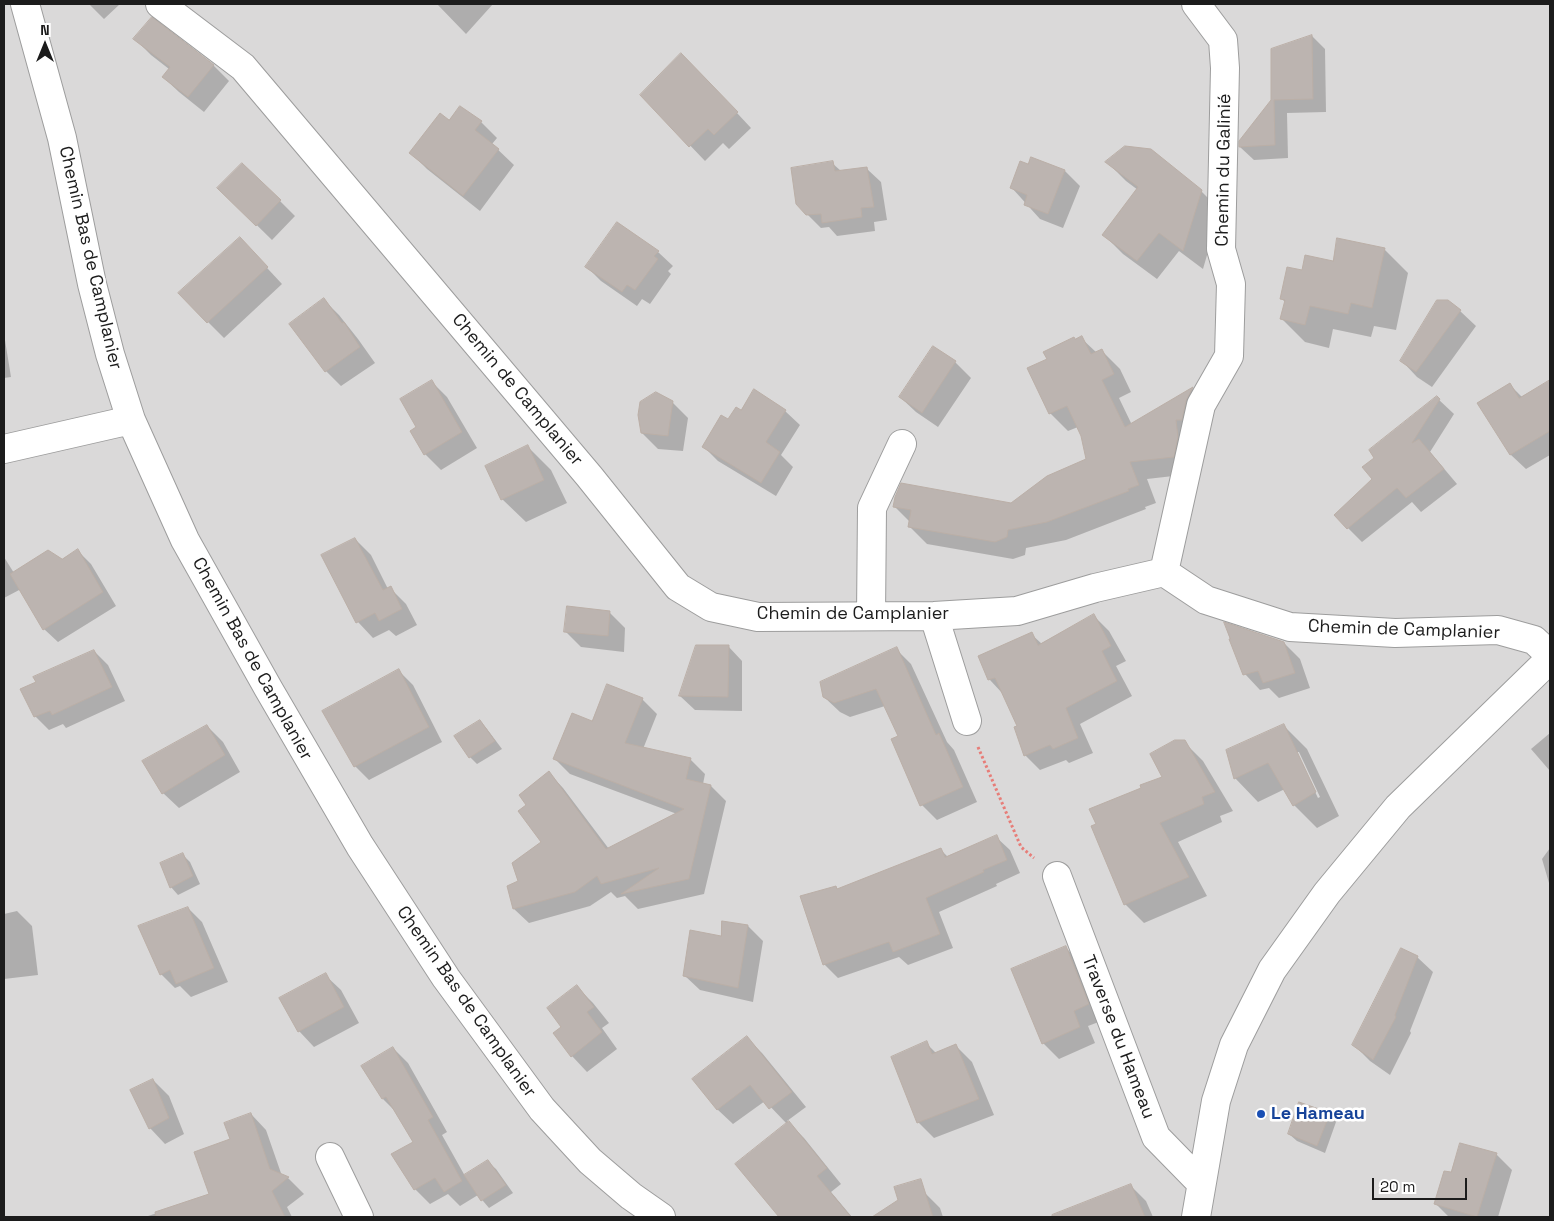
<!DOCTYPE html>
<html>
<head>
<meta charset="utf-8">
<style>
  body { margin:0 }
  #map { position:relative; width:1554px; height:1221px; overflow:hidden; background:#ece8e3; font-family:"Space Grotesk",sans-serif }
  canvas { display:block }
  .frame { position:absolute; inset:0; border:5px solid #1c1c1c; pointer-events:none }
  .north { position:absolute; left:20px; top:20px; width:50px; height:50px; -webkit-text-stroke:4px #fff; paint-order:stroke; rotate:0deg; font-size:14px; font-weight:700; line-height:20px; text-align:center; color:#1c1c1c }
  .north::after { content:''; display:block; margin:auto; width:18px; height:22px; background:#1c1c1c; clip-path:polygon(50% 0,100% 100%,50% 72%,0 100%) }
  .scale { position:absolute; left:1372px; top:1178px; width:95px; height:22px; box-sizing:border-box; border:2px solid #1c1c1c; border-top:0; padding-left:6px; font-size:15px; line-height:18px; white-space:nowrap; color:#1c1c1c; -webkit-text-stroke:4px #fff; paint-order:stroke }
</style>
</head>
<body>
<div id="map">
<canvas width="1554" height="1221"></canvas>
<div class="frame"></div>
<div class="north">N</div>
<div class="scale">20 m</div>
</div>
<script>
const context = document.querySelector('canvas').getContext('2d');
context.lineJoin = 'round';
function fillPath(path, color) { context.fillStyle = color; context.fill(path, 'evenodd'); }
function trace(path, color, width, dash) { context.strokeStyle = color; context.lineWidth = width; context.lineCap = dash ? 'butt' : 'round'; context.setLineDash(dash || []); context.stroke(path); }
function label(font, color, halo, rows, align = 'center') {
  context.font = font + ' "Space Grotesk",sans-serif'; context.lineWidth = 5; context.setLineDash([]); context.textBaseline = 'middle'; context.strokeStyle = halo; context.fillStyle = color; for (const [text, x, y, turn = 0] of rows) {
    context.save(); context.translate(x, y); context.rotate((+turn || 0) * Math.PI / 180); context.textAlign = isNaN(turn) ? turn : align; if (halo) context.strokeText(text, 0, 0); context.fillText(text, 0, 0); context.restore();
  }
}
const residential = new Path2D(`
  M4 4H1550V1217H4Z`);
const shadow = new Path2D(`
  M89 4H120L104 19Z
  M437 4H493L466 34Z
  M1312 36 1325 49 1326 112 1287 113 1288 158 1254 160 1240 147 1272 101Z
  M135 39 213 65 229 81 204 112 179 92 163 77 169 69 151 55Z
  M696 69 751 128 729 149 723 143 705 161 642 95Z
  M460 108 481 122 497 138 492 144 514 165 480 211 427 169 411 153 449 122Z
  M1032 159 1065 171 1080 186 1063 228 1040 219 1012 188 1029 166Z
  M1107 162 1201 191 1220 210 1203 269 1179 251 1157 279 1123 254 1104 235 1138 190 1126 181Z
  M832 163 841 171 867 169 881 182 887 220 874 222 875 231 837 236 829 227 821 228 807 214Z
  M219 188 280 201 295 216 272 240Z
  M617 224 658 252 673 266 668 271 671 274 650 304 642 299 637 306 601 281 587 267Z
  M1338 239 1385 250 1408 273 1396 330 1374 326 1371 337 1333 329 1329 348 1305 342 1282 319 1285 302 1281 298 1303 272 1334 262Z
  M255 255 282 284 224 338 208 322Z
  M324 300 339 315 358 339 375 363 341 386 326 371 291 324Z
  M1460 311 1476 326 1432 387 1417 377 1402 361Z
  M4 334 11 377 4 378Z
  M1081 338 1097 353 1102 351 1120 369 1131 392 1119 398 1132 425 1193 389 1210 406 1191 474 1147 479 1156 503 1145 507 1146 509 1066 540 1026 548 1025 555 1013 559 927 544 909 526 910 522 894 506 1012 504 1087 460 1082 436 1078 427 1068 431 1050 413 1048 359 1075 340Z
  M955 362 971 378 938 427 916 412 900 397Z
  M432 382 447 397 477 448 441 470 425 454 418 427Z
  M1510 385 1523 398 1544 385 1550 392V455L1526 469 1511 455 1479 404Z
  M1437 398 1454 414 1430 452 1457 484 1421 512 1412 502 1362 542 1348 528 1373 479 1376 458Z
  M672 402 688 418 683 451 658 449 642 433Z
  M785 411 800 425 781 455 793 467 776 496 718 461 703 446 728 421 742 412Z
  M528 447 551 470 567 503 526 522 502 499Z
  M355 539 371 555 388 589 390 588 406 604 417 625 396 636 389 630 373 638 358 622Z
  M78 551 91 564 116 606 58 642 44 629 21 589 4 598V557L14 573 62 561Z
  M609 612 625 628 624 652 581 647 565 631Z
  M1094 616 1109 631 1126 661 1116 666 1132 696 1080 724 1093 753 1069 763 1066 760 1040 770 1025 755 1019 726 1003 694 990 680 980 657 1031 634 1042 644Z
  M1284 643 1300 659 1310 688 1279 698 1269 688 1260 690 1245 674Z
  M697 646H728L742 661V711L695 710 680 696Z
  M896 649 911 664 947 742 954 750 977 802 937 820 922 805 900 737 885 706 850 717 840 712 824 697Z
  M94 651 108 665 125 701 66 728 63 724 49 730 35 716Z
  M399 671 413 685 442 742 369 780 355 766Z
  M642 699 657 714 643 749 690 759 705 774 703 784 711 786 726 801 704 894 638 909 625 896 617 898 611 892 590 906 529 923 514 909 520 882 543 843 528 805 549 773 563 788 609 849 677 814 570 774 555 759 593 723Z
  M480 721 487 729 502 749 477 764 470 757Z
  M207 726 223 742 240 772 179 808 163 793Z
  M1284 726 1307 749 1339 816 1317 828 1294 805 1285 789 1258 802 1235 778ZM1296 752H1299L1320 797 1318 798Z
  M1550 733V771L1531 749Z
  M1184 742 1203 761 1233 811 1220 816 1222 822 1178 842 1207 896 1144 923 1125 904 1143 788 1163 777Z
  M996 837 1010 850 1020 873 996 884 997 886 939 912 953 948 908 965 899 957 838 978 824 964 836 887 838 890 941 850 948 857Z
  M1550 848V884L1549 883 1542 859Z
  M183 855 190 862 200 884 178 895 171 887Z
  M188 908 202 922 228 982 191 997 180 986 175 988 161 974Z
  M17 911 32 926 38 975 4 979V914Z
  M724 922 748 926 763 941 753 1002 700 990 684 975 722 937Z
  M1065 947 1081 963 1104 1020 1088 1026 1095 1043 1059 1059 1043 1043Z
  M1417 957 1433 972 1410 1031 1411 1033 1390 1075 1370 1061 1354 1045Z
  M325 975 341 990 359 1023 314 1047 299 1031Z
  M577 987 593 1003 609 1023 602 1028 617 1049 587 1072 572 1056 562 1027Z
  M747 1038 762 1053 806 1107 787 1121 804 1138 841 1184 831 1192 852 1217H780L736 1164 787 1124 765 1101 733 1124 718 1110 694 1079Z
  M926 1043 937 1054 956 1046 972 1062 994 1115 934 1138 918 1122Z
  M393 1048 408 1063 447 1132 442 1135 465 1176 488 1162 496 1169 513 1193 489 1208 478 1195 460 1206 448 1194 430 1204 415 1189V1143L396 1112 383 1099Z
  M153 1080 169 1096 184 1134 165 1144 150 1128Z
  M251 1114 266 1130 282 1176 288 1178 304 1194 287 1207 292 1217H145L211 1195 231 1140Z
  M1329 1114 1336 1122 1325 1153 1297 1141 1289 1134Z
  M1496 1154 1512 1170 1498 1217H1449L1436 1204 1452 1173Z
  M1131 1186 1146 1201 1153 1217H1084L1080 1206Z
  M925 1193 940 1208 943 1217H914Z`);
const building = new Path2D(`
  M152 17 214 65 188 97 162 77 170 67 133 39Z
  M1312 35 1313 99 1274 100 1275 145 1239 147V141L1271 100V49Z
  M681 53 738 112 714 135 708 129 689 147 640 95Z
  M460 106 482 121 475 130 499 149 463 196 409 153 440 113 449 120Z
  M1125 146 1151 149 1202 190 1183 251 1159 233 1137 261 1102 235 1138 187 1105 162Z
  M1031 157 1065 170 1048 214 1024 205 1027 195 1010 188 1020 161 1028 164Z
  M833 161 835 171 867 167 874 207 861 208 862 217 822 223 821 214 806 215 796 204 791 168Z
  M242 163 281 200 256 226 217 188Z
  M617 222 659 251 654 256 658 259 635 290 627 285 622 292 585 267Z
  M240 237 268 267 207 323 178 293Z
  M1337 238 1385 248 1372 308 1351 303 1348 314 1310 306 1305 325 1280 319 1285 300 1280 299 1287 267 1302 270 1305 255 1333 261Z
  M324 298 342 323 344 322 360 347 325 372 289 324Z
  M1437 300H1448L1461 310 1416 372 1400 361Z
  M1082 336 1091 354 1102 349 1114 374 1102 380 1125 427 1193 387 1186 401 1182 420H1176L1178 437 1174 457 1130 462 1139 485 1128 489 1129 491 1047 522 1008 530 1007 537 995 542 908 527 911 510 893 507 895 497 901 483 1011 503 1047 476 1086 459 1081 436 1067 406 1049 414 1027 368 1047 359 1043 352 1074 337 1075 339Z
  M933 346 956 361 922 413 899 397Z
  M432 380 462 432 424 455 410 431 416 427 400 399Z
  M1550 380V431L1510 455 1477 403 1510 383 1519 398Z
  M754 389 786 410 766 442 780 452 761 483 702 447 721 415 728 419 736 407 741 410Z
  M656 392 673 401 668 436 641 433 638 415 640 402Z
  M1437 396 1440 399 1412 443 1419 439 1444 469 1406 498 1397 488 1347 529 1334 515 1372 479 1362 467 1374 458 1369 450Z
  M528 445 544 480 501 500 485 466Z
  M355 538 383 590 391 586 402 609 379 621 375 613 356 623 321 555Z
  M78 549 103 592 43 630 10 574 48 550 62 559Z
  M567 606 610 611 608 636 564 632Z
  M1094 614 1111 646 1102 651 1117 681 1066 708 1078 738 1053 749 1050 745 1024 756 1014 727 1017 726 995 678 988 680 978 656 1032 632 1038 645Z
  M1224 622 1284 642 1295 673 1263 683 1258 671 1243 675 1229 639H1230Z
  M696 645H729L728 697 679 696Z
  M897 647 936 735 939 733 963 787 920 806 891 739 898 736 876 689 834 703 823 697 820 682Z
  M94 650 112 687 52 715 50 711 34 717 20 689 36 682 33 677Z
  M399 669 429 727 354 767 322 711Z
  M607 684 643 698 625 743 691 758 686 779 711 785 689 879 621 894 659 868 601 884 597 876 575 892 513 909 507 886 518 881 512 863 541 842 518 811 526 805 519 795 549 771 606 849 684 809 553 759 572 713 592 721Z
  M480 720 495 741 469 758 454 736Z
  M1284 724 1316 792 1293 806 1268 763 1234 779 1226 750Z
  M207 725 225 755 162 794 142 761Z
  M1175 740H1185L1215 792 1202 797 1204 804 1160 823 1189 877 1124 905 1091 826 1096 824 1089 809 1141 788 1140 785 1162 777 1150 754Z
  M997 835 1007 860 983 870 984 872 926 898 940 934 893 952 889 942 823 965 800 896 836 886 837 889 941 848 945 857Z
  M183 853 193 876 170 888 160 863Z
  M188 907 214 968 176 984 170 970 160 975 138 926Z
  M722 921 748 925 738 988 683 976 690 930 721 936Z
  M1066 946 1089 1004 1074 1011 1080 1027 1042 1044 1011 969Z
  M1401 948 1418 956 1395 1015 1396 1017 1373 1060 1352 1045Z
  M326 973 344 1007 298 1032 279 998Z
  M577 985 594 1007 587 1012 602 1032 571 1057 553 1033 561 1027 547 1008Z
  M747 1036 792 1092 769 1109 750 1085 717 1110 692 1079Z
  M927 1041 932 1054 956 1044 979 1099 917 1123 891 1057Z
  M393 1047 433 1117 428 1120 462 1181 444 1192 435 1178 414 1190 391 1154 413 1142 386 1097 382 1099 361 1066Z
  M153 1079 169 1118 149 1129 130 1090Z
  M1299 1102 1330 1113 1317 1146 1288 1134Z
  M251 1113 270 1169 289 1177 272 1191 285 1217H156L155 1212 209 1194 194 1152 230 1139 224 1123Z
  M789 1121 827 1168 817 1176 851 1217H779L735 1164Z
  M1460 1143 1497 1153 1477 1217 1434 1204 1444 1171 1451 1172Z
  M488 1160 506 1185 481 1201 464 1175Z
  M921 1179 933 1217H872L898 1200 894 1187Z
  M1131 1184 1145 1217H1052V1215Z`);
const path = new Path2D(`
  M978 747 1021 847 1034 858`);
const minor = new Path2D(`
  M25 4 62 138 92 284 110 354 131 420 185 540 268 688 360 846 446 978 542 1109 590 1161 631 1196 661 1217
  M160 4 243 67 589 476 678 587 711 607 758 617 934 616 1017 611 1095 588 1164 572 1206 600 1290 627 1395 633 1498 630 1534 640 1550 655
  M4 449 131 420
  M1164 572 1201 405 1229 356 1231 284 1221 249 1225 68 1223 40 1196 4
  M871 616 872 508 902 444
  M934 616 967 721
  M1057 876 1156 1137 1201 1183
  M330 1157 359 1217
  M1196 1217 1216 1101 1234 1045 1272 970 1327 893 1398 807 1550 659`);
const markers = [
  [1261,1114,5,"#1a4fb4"]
];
const streetNames = [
  ["Chemin du Galinié",1224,170,-89],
  ["Chemin Bas de Camplanier",90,258,77],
  ["Chemin de Camplanier",517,390,50],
  ["Chemin de Camplanier",853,614],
  ["Chemin de Camplanier",1404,630,2],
  ["Chemin Bas de Camplanier",252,659,61],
  ["Chemin Bas de Camplanier",466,1002,55],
  ["Traverse du Hameau",1118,1037,69]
];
const transitNames = [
  ["Le Hameau",1271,1114]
];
fillPath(residential, '#dad9d9');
fillPath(shadow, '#0003');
fillPath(building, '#bcb4b0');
trace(building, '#bbafa7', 1);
trace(minor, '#9d9d9d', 30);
trace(path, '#e77d78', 3, [2.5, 2.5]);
trace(minor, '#fff', 28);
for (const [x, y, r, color] of markers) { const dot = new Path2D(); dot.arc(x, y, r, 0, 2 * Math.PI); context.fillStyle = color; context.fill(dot); trace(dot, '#fff', 2); }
label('18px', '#1c1c1c', '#fff', streetNames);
label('bold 18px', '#164399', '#fff', transitNames, 'left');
</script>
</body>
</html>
